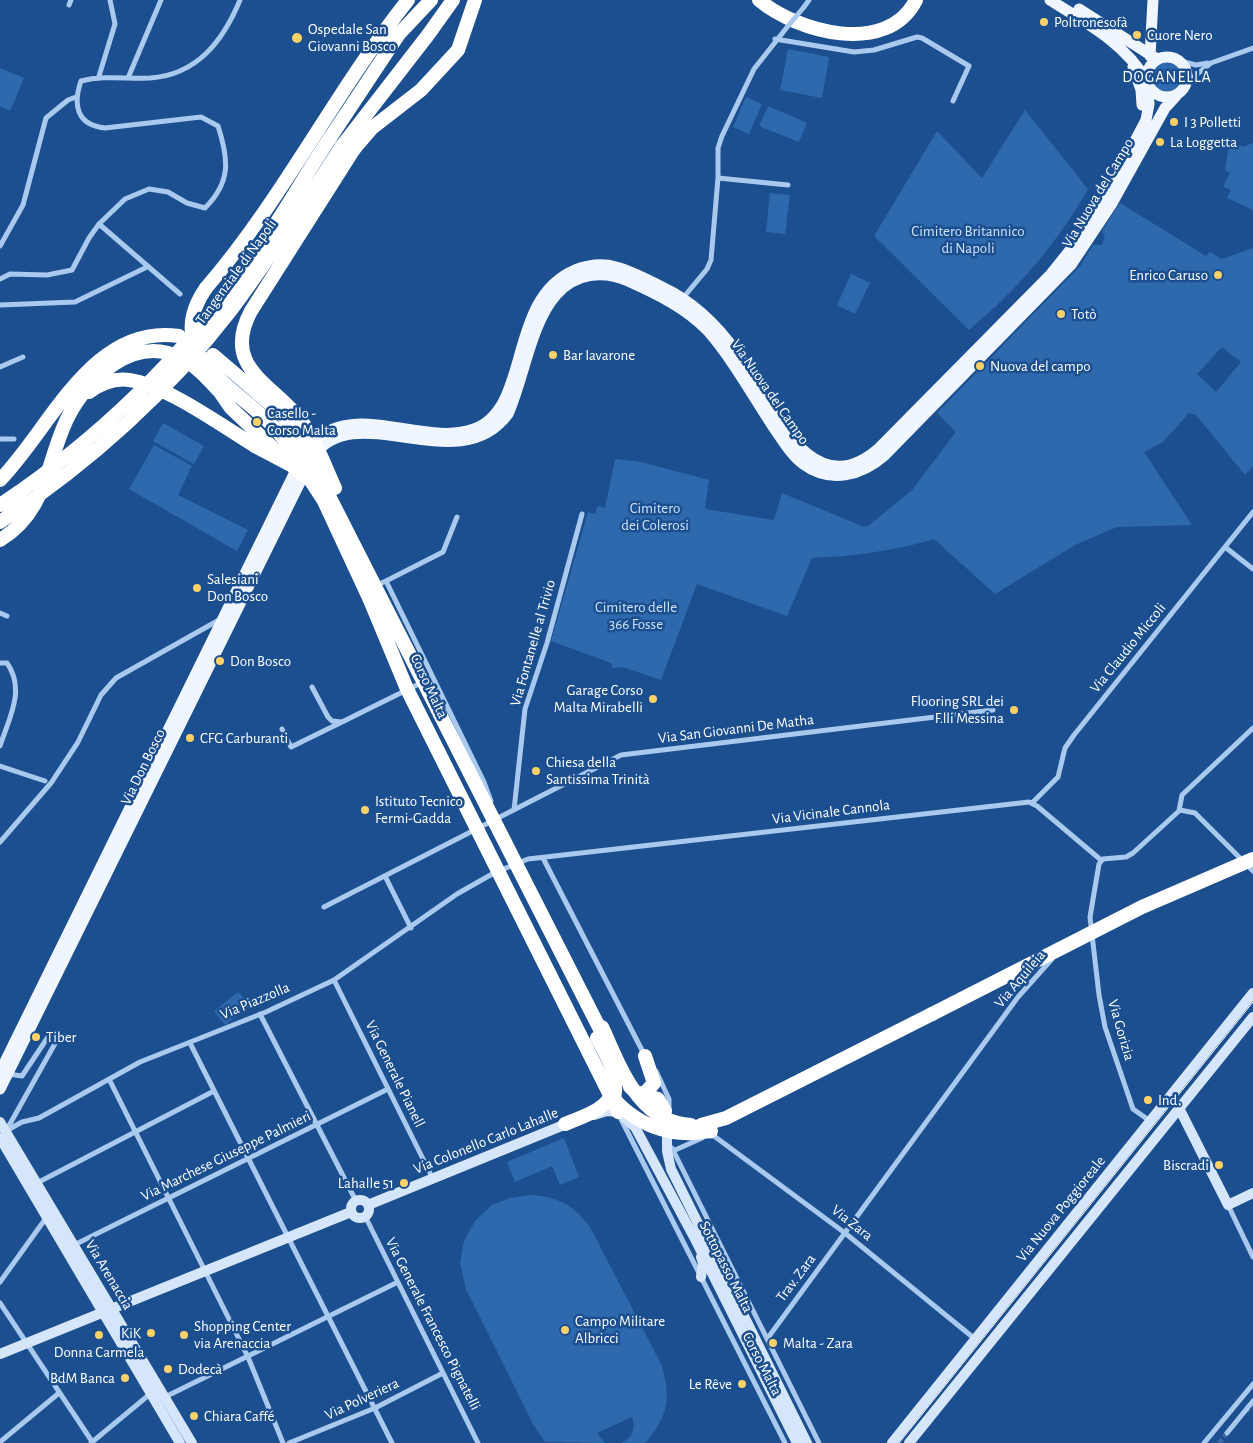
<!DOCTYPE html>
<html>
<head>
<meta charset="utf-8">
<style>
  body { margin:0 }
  canvas { display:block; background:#1b4f8f }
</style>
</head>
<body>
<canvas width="1253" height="1443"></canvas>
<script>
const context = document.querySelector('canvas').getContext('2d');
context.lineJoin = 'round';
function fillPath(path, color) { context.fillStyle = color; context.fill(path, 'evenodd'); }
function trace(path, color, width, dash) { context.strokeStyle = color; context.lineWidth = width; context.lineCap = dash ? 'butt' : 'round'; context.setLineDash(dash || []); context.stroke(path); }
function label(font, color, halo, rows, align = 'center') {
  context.font = font + ' "Alegreya Sans",sans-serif'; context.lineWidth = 5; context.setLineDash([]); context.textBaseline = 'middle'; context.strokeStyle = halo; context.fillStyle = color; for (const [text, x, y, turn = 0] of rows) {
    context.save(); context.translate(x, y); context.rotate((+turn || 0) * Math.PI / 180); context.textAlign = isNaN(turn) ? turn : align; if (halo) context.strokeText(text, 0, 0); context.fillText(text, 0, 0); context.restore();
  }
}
const green = new Path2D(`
  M788 49 829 57 822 98 780 90Z
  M1150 77a17 17 0 1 1 34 0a17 17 0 1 1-34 0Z
  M0 68 24 78 10 111 0 106Z
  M746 97 762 104 749 134 733 127Z
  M768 106 807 123 799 142 759 126Z
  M1025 110 1088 189C1055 246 1020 287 969 330L874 236 937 131 982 178Z
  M1230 140 1243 147 1253 143V210L1227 198 1231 190 1223 187 1230 173 1225 170Z
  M770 193 790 195 785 234 766 232Z
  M1120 203 1206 256 1210 252 1222 259 1253 248V466L1245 475 1196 415 1189 413 1163 442 1144 452 1192 525 1117 527 1075 545 995 594 934 539C894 551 854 556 812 558L787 616 697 584 661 680 623 667 613 668 611 663 551 641 588 512 595 514 598 506 605 508 615 459 641 462 709 480 705 509 774 520 782 493 864 527 868 526 912 490 956 432 937 413 1081 265 1093 245H1102L1105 237 1102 231ZM1222 347 1241 362 1216 392 1197 374Z
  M851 274 870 283 855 314 837 305Z
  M163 423 204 446 194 464 153 441Z
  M154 445 192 466 178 495 248 530 237 551 129 489Z
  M238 992 251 1005 225 1025 214 1011Z
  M564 1138 579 1177 560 1185 552 1166 515 1182 507 1162Z
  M531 1195C558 1197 574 1205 590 1227L661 1364C672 1397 668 1417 645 1443H621C633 1438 636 1428 632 1417L597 1433 605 1443 545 1442 533 1424 466 1289 460 1263 464 1241 475 1221 492 1205 510 1198Z`);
const streetTunnel = new Path2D(`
  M1245 1411 1253 1408
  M1219 1443 1227 1433`);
const street = new Path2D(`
  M69 5 71 0
  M804 7 809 0
  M775 39 854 52 874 50 917 37 922 38 969 66 953 101
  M1180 61 1196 65 1208 63
  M99 76 115 24 110 0
  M128 78 161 0
  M1186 83 1211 63 1253 48
  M718 178 788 185
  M99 224 180 294
  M0 246 23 205 46 118 68 100 76 97
  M0 279 10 274 47 275 72 270 89 238 99 224 125 199 149 189 168 192 187 203 205 208C231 182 229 160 218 126L201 117 105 128C76 125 73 104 81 81 104 75 126 79 150 78 197 75 223 41 240 0
  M683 298 707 269 711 260 718 178V148L722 136 754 69 788 26
  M0 305 75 302 147 267
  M0 367 23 357
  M0 439H14
  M1225 547 1253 569
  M386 581 443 552 457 517
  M377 585 386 581 484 782 491 801
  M0 613 7 616
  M0 663H7C26 690 9 718 0 746
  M312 687 328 717 332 721 342 722 433 677
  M282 729 291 747 342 722
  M0 766 45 781
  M1032 803 1058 777 1065 748 1074 735 1253 512
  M514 810 525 709 547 643 582 514
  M1180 810 1195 813 1253 871
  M0 842 51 783 78 742 101 695 116 678 219 620
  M543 858 645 1056
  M385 876 411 928
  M324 907 621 755 993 710
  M334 980 433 1179
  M260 1014 356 1201
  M190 1043 392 1443
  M656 1071 669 1099V1111
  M109 1079 248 1357 283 1443
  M621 1119 785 1443
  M1150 1121 1133 1109 1105 1027 1099 995 1090 917 1099 864 1103 859 1126 857 1133 853 1179 811 1182 795 1253 728
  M6 1131 22 1122 39 1118 140 1062 266 1012 334 980 457 894 494 873 528 859 1029 802 1037 806 1101 860
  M6 1131 57 1040 56 1034 54 1033 48 1037 22 1076 8 1074
  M710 1136H714L845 1233 975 1339
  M672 1148 819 1443
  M673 1151 702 1138
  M37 1183 214 1091
  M1228 1205 1253 1257
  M365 1216 478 1443
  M74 1245 388 1089
  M0 1282 46 1218
  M0 1303 93 1443
  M767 1339 1018 997 1052 959
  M165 1397 398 1282
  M1227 1433 1253 1401
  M0 1442 59 1393
  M91 1443 150 1394
  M289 1443 375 1408 443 1373
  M1204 1443 1253 1384`);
const secondary = new Path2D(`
  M1179 1108 1228 1205 1253 1193
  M594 1115 607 1111 618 1112 635 1127 696 1241 797 1443
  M0 1122 192 1443
  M667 1124V1151L671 1169 807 1443
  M0 1138 180 1443
  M351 1209a9 9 0 1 1 18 0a9 9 0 1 1-18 0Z
  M368 1205 571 1122
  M701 1277 703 1263 701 1257
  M0 1354 351 1212
  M892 1443 1253 993
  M909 1443 1253 1017`);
const primary = new Path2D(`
  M1050 0C1085 22 1125 43 1146 80
  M1079 9 1157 59
  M1150 56 1153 0
  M1147 77a20 20 0 1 1 40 0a20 20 0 1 1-40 0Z
  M1133 67 1141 90 1142 105
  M308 448C348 396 423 448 474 429 532 408 506 299 575 270 588 265 602 263 616 267 632 271 648 280 662 287 692 301 718 326 737 353 769 398 809 510 879 448L1051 274 1075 244 1107 194 1146 120 1149 104 1148 86
  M0 1072 299 464
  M0 1089 312 458C354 394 458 482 508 414 524 378 531 323 556 295 575 273 603 270 628 281 657 294 686 308 708 331 733 360 751 393 772 425 781 438 790 454 803 464 830 484 861 476 885 455L1071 265 1111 205 1165 108 1176 96`);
const highway = new Path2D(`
  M759 0C797 32 887 57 916 0
  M330 138 399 34 431 0
  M342 146 428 35 453 0
  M354 149 372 128 421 90 458 50 475 0
  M206 288C283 199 335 92 408 0
  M213 382 231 408 291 465
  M89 392C100 384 114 378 129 380 166 385 222 426 255 446
  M0 480C51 428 92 323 179 336
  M311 481 324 501 370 600
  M0 540C48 511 46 461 68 417 88 378 134 334 181 358 195 365 207 378 218 390
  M597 1038C604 1051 612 1064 615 1078 617 1091 611 1099 618 1112
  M630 1087 637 1093 658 1099 665 1111
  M639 1094 646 1092 654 1083 645 1056
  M565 1124C583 1116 606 1111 613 1091
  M701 1125 726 1118 932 1014`);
const tram = new Path2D(`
  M899 1443 1253 1002`);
const streetBridge = new Path2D(`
  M788 26 804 7`);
const highwayBridge = new Path2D(`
  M206 288C160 354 235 386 274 427 289 444 300 462 311 481
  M213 355 282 414 300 439 603 1035
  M255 446 291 465 305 476
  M335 488C325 466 317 443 303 423 275 384 220 369 251 311L354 149
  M0 505C96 441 180 360 247 266 277 225 302 180 330 138
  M0 522C88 464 167 393 231 310 271 257 306 201 342 146
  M370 600 407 689 609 1093C634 1125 671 1139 711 1131
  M932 1014 1142 907 1253 859
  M602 1027C621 1068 638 1122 691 1125`);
const markers = [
  [1044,22,5,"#ffd166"],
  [1137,35,5,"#ffd166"],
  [297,38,6,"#ffd166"],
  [1174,122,5,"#ffd166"],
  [1160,142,5,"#ffd166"],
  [1218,275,5,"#ffd166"],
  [1061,314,5,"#ffd166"],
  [553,355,5,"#ffd166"],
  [980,366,5,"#ffd166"],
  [257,422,5,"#ffd166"],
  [197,588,5,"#ffd166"],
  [220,661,5,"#ffd166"],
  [653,699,5,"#ffd166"],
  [1014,710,5,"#ffd166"],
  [190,738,5,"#ffd166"],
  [536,771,5,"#ffd166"],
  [365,810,5,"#ffd166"],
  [36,1037,5,"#ffd166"],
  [1148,1100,5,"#ffd166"],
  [1219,1165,5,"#ffd166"],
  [404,1183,5,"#ffd166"],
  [565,1330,5,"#ffd166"],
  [151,1333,5,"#ffd166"],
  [99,1335,5,"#ffd166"],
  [184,1335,5,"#ffd166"],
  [773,1343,5,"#ffd166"],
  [168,1369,5,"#ffd166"],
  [125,1378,5,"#ffd166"],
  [742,1384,5,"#ffd166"],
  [194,1416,5,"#ffd166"]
];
const poiNames = [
  ["Poltronesofà",1054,22],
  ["Ospedale San",308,29],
  ["Giovanni Bosco",308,46],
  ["Cuore Nero",1147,35],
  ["I 3 Polletti",1184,122],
  ["La Loggetta",1170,142],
  ["Enrico Caruso",1208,275,"right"],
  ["Totò",1071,314],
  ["Bar Iavarone",563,355],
  ["Nuova del campo",990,366],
  ["Casello -",267,413],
  ["Corso Malta",267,430],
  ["Salesiani",207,579],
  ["Don Bosco",207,596],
  ["Don Bosco",230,661],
  ["Garage Corso",643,690,"right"],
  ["Malta Mirabelli",643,707,"right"],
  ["Flooring SRL dei",1004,701,"right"],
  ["F.lli Messina",1004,718,"right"],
  ["CFG Carburanti",200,738],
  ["Chiesa della",546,762],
  ["Santissima Trinità",546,779],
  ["Istituto Tecnico",375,801],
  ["Fermi-Gadda",375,818],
  ["Tiber",46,1037],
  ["Ind.",1158,1100],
  ["Biscradi",1209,1165,"right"],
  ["Lahalle 51",394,1183,"right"],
  ["Campo Militare",575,1321],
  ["Albricci",575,1338],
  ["Shopping Center",194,1326],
  ["via Arenaccia",194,1343],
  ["KiK",141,1333,"right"],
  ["Malta - Zara",783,1343],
  ["Donna Carmela",99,1352,"center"],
  ["Dodecà",178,1369],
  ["BdM Banca",115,1378,"right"],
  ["Le Rêve",732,1384,"right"],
  ["Chiara Caffé",204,1416]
];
const streetNames = [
  ["Via Nuova del Campo",1098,193,-59],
  ["Tangenziale di Napoli",236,272,-54],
  ["Via Nuova del Campo",770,392,55],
  ["Via Fontanelle al Trivio",533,643,-74],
  ["Via Claudio Miccoli",1128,648,-51],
  ["Corso Malta",429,686,65],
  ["Via San Giovanni De Matha",736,729,-7],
  ["Via Don Bosco",143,767,-64],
  ["Via Vicinale Cannola",831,812,-7],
  ["Via Aquileia",1020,979,-50],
  ["Via Piazzolla",255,1001,-23],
  ["Via Gorizia",1121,1030,74],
  ["Via Generale Pianell",395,1074,64],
  ["Via Colonello Carlo Lahalle",486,1141,-22],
  ["Via Marchese Giuseppe Palmieri",226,1156,-26],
  ["Via Nuova Poggioreale",1061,1209,-51],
  ["Via Zara",852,1223,38],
  ["Sottopasso Malta",726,1267,63],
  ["Via Arenaccia",109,1275,59],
  ["Trav. Zara",796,1278,-53],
  ["Via Generale Francesco Pignatelli",433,1324,63],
  ["Corso Malta",762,1364,63],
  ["Via Polveriera",362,1399,-25]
];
const parkNames = [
  ["Cimitero Britannico",968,231],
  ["di Napoli",968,248],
  ["Cimitero",655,508],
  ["dei Colerosi",655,525],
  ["Cimitero delle",636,607],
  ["366 Fosse",636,624]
];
const neighbourhoodNames = [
  ["DOGANELLA",1167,77]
];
fillPath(green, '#2e69ad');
trace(streetTunnel, '#3d69a0', 5, [5, 2.5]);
trace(street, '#a9c9ee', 5);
trace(secondary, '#d6e6fa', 10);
trace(primary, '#f0f6ff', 11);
trace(highway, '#fff', 14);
trace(tram, '#fff', 1);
trace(streetBridge, '#a9c9ee', 5);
trace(highwayBridge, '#fff', 14);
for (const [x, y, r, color] of markers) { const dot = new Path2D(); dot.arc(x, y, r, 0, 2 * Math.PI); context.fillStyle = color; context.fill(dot); trace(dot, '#1b4f8f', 2); }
label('15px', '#fff', '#1b4f8f', poiNames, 'left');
label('15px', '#fff', '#1b4f8f', streetNames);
label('15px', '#cfe3fa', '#1b4f8f', parkNames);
context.letterSpacing = '1px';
label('16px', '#fff', '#1b4f8f', neighbourhoodNames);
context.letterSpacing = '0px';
</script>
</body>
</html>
